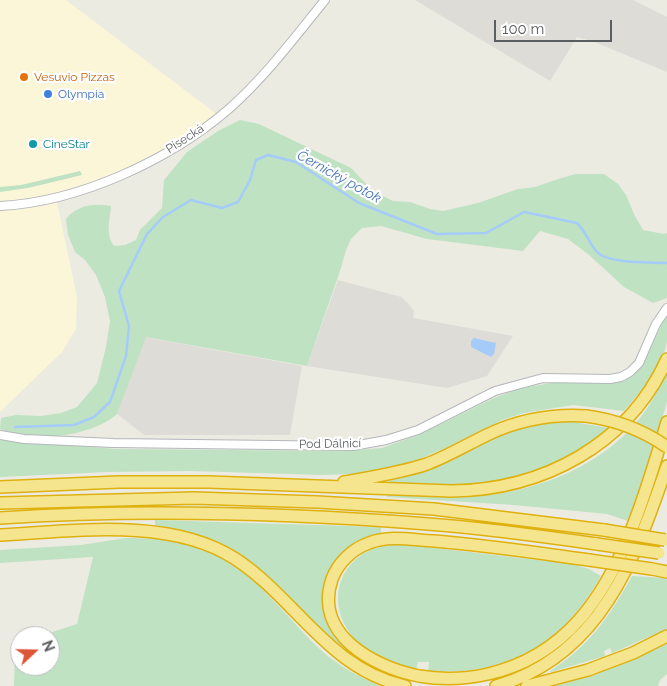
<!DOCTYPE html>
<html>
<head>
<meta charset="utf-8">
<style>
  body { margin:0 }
  #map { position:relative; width:667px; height:686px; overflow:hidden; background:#ecebe2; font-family:Raleway,sans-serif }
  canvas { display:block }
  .north { position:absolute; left:10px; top:626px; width:50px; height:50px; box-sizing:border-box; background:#fff; border:1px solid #bdbec0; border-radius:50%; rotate:69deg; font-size:14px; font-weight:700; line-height:20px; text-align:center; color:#5a5d61 }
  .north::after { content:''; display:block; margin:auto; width:18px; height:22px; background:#dd5437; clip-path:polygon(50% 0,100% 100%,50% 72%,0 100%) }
  .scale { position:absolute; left:494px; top:20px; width:118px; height:22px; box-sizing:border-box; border:2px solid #5a5d61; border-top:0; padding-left:6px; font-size:15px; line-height:18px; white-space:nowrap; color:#5a5d61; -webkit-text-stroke:4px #fff; paint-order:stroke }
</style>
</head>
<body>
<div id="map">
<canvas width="667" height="686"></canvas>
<div class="north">N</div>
<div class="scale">100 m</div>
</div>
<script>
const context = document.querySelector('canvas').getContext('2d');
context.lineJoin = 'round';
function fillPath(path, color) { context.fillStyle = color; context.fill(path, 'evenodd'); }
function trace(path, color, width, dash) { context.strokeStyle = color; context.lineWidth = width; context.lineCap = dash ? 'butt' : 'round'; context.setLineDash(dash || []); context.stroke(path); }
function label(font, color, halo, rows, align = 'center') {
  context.font = font + ' Raleway,sans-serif'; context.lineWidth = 4.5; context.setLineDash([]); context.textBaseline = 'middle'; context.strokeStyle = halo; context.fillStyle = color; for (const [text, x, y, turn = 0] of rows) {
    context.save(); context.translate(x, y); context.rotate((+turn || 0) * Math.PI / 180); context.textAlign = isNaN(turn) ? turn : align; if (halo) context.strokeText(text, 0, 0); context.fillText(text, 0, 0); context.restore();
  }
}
const commercial = new Path2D(`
  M0 0H66L219 116 147 162 56 198 77 297 76 329 62 352 0 412Z`);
const industrial = new Path2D(`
  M415 0H633L667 17V72L592 41 577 37 550 81Z
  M338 280 401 297 408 303 414 311 413 318 513 336 487 376 447 388 307 366Z
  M145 337 302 366 290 435H144L117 414Z`);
const green = new Path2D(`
  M240 120 259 124 351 168 373 191 393 201 410 202 430 209 443 211 478 203 518 189 535 187 561 178 576 174H604L618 184 626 195 634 214 643 230 664 234 667 233V298L653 303 624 287 588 254 568 239 540 231 523 251 427 239 381 226 362 228 351 239 346 250 340 271 307 366 146 337 117 414C96 433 55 439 27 436 18 435 9 432 0 429L1 418 16 415 41 416 61 413 77 407 97 383 106 347 110 321 105 297 96 275 85 260 75 252 68 235 66 219C77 205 94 203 111 206 110 222 105 232 114 246L125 245 136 240 140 230 162 208 164 180 187 152 218 131Z
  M80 171 82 175 28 188 0 192V187L21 185Z
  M667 313C667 322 667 332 667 341 663 366 640 392 624 411L573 405 524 413 502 420 448 447 410 463 387 470 354 474 321 475 191 471 108 472 0 477V438L15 441 117 449 343 451 382 448 423 433 494 398 518 389 561 381 611 383 624 381 633 375 643 364Z
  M667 372V402L653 450 628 521 607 514 514 505 387 497V494C418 496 449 499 479 496 538 491 602 466 640 418 651 404 659 388 667 372Z
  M562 420 609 428C539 485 476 489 389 483V481L416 474 439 465 496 436 518 428Z
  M155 520 381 527V535C374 536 366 537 359 541 324 559 314 608 336 639 343 647 352 653 361 658L359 661C333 644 313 620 291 599 251 559 212 532 155 526Z
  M126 538C173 537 219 548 255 582 266 592 276 604 287 615 302 631 318 650 336 662 350 672 365 679 380 686H14L15 655 20 651V666H50V636H40L77 624 93 557 0 563V550L81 545Z
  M401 544 572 564 589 569 601 576C561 646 508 676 428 671L429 662H418L416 670C396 664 377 658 360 644 332 620 329 578 361 555 373 546 387 546 401 544Z
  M632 576 667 578V629L612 653 610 648 604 651 605 656 551 672 550 671C589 646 610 616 632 576Z
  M667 644V674L660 680 658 686H554L592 676 618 666Z`);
const water = new Path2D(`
  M474 338 496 343 494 354 491 357 471 347V341Z`);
const stream = new Path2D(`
  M15 427 74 425 94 417 110 402 126 356 129 326 119 291 147 234 163 217 191 200 222 208 238 202 250 180 256 160 268 155 296 162 359 203 437 234 486 233 524 212 577 223C586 232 589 243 597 252 608 264 650 262 667 263`);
const minor = new Path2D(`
  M0 206C79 202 170 160 230 108 266 76 295 37 325 0
  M0 435 24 439 113 443 353 446 386 440 418 430 495 391 543 378 610 379 621 377 630 372 639 363 656 324 667 308`);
const highway = new Path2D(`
  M344 482C372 477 400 473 427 464 448 456 468 444 489 434 521 419 552 414 586 416
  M0 487 119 482H209L451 491C543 490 628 445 667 359
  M0 503 194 498 317 502 434 509 604 530
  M0 518C142 509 286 513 428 524 484 528 541 536 597 544
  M0 535C73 531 170 517 234 558 295 597 328 669 405 686
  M589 560C538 553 486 545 434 541 413 540 389 535 369 543 352 549 338 563 332 579 313 635 374 667 419 676 442 680 466 679 488 674 523 666 555 647 579 620 625 568 647 488 667 422
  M652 569 667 572
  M496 686C600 657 635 559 667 466
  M527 686 588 670 633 653 667 636`);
const highwayBridge = new Path2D(`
  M586 416C616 420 643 430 667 447
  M604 530 665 540
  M597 544 659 553
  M589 560 652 569`);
const markers = [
  [24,77,5,"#e8710a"],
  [48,94,5,"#3f7fe0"],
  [33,144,5,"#0f9aa8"]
];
const foodNames = [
  ["Vesuvio Pizzas",34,77]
];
const shopNames = [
  ["Olympia",58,94]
];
const streetNames = [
  ["Písecká",185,139,-33],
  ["Pod Dálnicí",330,444,-1]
];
const cultureNames = [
  ["CineStar",43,144]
];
const waterNames = [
  ["Černický potok",339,177,29]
];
fillPath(commercial, '#fbf6d7');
fillPath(industrial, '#dddcd6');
fillPath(green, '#bfe2c3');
fillPath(water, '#a5ccf9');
trace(stream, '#a5ccf9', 2.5);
trace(minor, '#b4b7bb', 10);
trace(highway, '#deb10f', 14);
trace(minor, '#fff', 8);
trace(highway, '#f5e58f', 11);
trace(highwayBridge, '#deb10f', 14, []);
trace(highwayBridge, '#f5e58f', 11);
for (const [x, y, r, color] of markers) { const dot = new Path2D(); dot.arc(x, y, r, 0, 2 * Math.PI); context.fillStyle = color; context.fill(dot); trace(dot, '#fff', 2); }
label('12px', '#c56008', '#fff', foodNames, 'left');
label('12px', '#366cbe', '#fff', shopNames, 'left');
label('12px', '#5a5d61', '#fff', streetNames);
label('12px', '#0d838f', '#fff', cultureNames, 'left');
label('italic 14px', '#4975ba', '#fff', waterNames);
</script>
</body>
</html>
